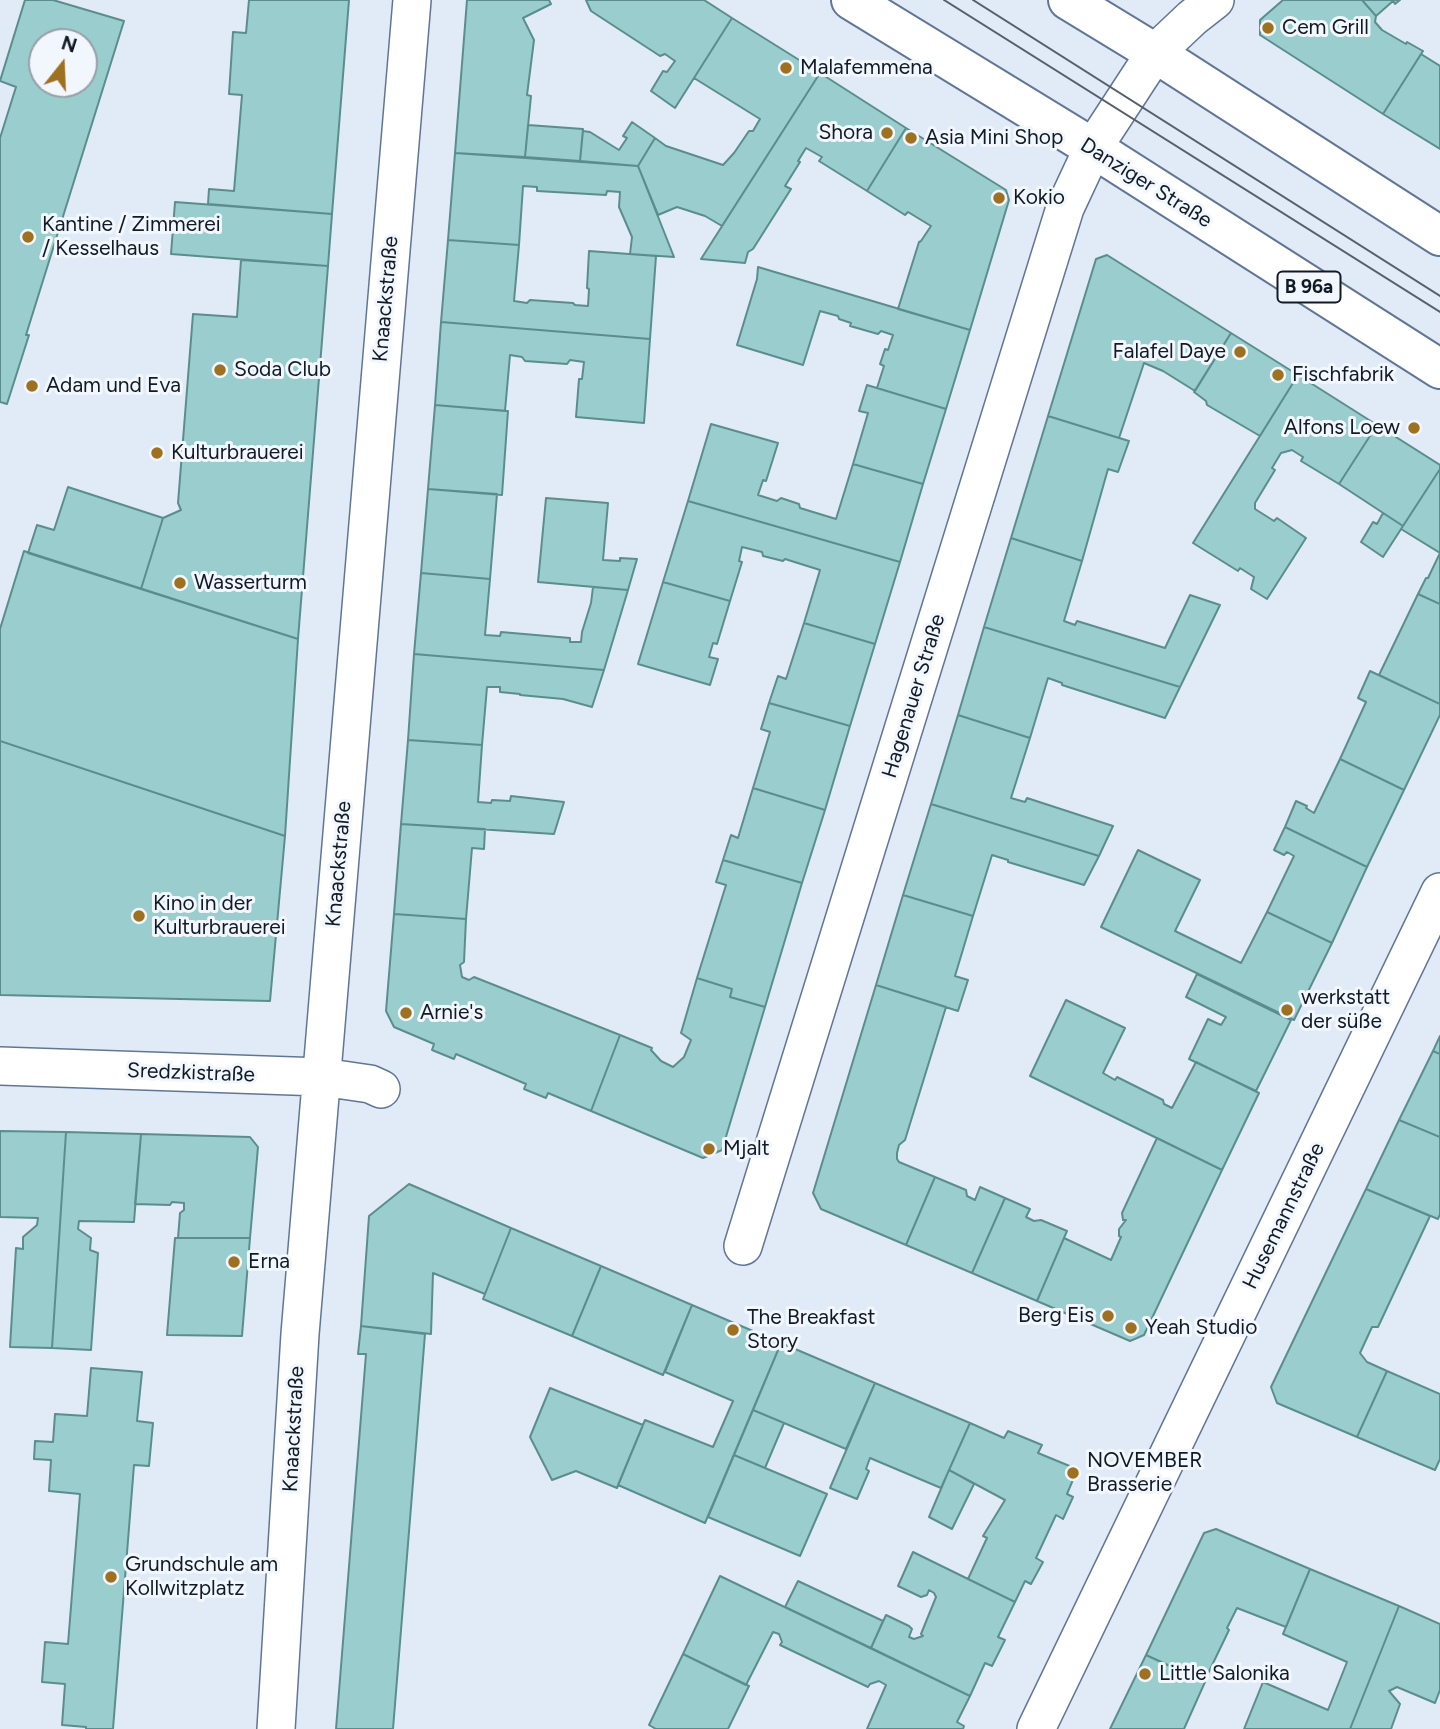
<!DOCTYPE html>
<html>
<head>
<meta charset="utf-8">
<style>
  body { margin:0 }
  #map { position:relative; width:1440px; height:1729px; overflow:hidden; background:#e1ebf8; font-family:Figtree,sans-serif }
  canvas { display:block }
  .north { position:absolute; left:28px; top:28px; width:70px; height:70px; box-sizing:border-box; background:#f2f7fe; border:2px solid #989fa8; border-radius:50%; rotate:18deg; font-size:19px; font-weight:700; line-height:28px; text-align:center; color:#121a26 }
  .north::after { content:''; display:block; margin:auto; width:24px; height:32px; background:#9e7121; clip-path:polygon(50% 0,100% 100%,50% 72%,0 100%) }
</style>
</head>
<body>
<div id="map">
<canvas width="1440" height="1729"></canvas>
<div class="north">N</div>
</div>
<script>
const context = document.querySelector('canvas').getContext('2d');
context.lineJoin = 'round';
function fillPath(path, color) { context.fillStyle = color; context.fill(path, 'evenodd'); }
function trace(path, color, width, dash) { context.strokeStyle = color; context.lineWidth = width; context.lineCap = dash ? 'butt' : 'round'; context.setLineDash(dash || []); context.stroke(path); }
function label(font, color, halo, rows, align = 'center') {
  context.font = font + ' Figtree,sans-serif'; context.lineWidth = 6; context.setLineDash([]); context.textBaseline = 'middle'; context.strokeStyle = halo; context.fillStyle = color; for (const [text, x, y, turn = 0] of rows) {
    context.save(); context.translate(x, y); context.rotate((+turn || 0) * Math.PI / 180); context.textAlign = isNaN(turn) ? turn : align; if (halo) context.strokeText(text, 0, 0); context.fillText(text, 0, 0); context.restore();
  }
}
const building = new Path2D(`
  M25 0H53L124 21 26 335H29L7 404 0 402V138L16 87 0 81ZM42 42H84V84H42Z
  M249 0H349L332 214 208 204 209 189 234 191 242 95 229 94 233 32 246 33Z
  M467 0H549L551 4 523 18 534 40 527 95 531 96 525 157 455 153Z
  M586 0H704L732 18 675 108 651 91 663 71 667 72 675 61 665 54 660 56 591 11Z
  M1283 0H1362L1376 16 1375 22 1382 30 1406 44 1407 42 1423 51 1383 114 1260 35V20Z
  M1362 0H1400L1395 4 1393 1 1376 16Z
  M732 18 820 73 722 226 705 216 677 207 658 215 638 166 655 138 666 146 723 165 734 153 749 131H753L760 119 694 78Z
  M1421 54 1440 66V149L1383 114Z
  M820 73 906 128 867 191 819 161 822 157 806 148 798 161 800 162 785 186 791 189 753 249 748 252 745 263 701 259Z
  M632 122 655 138 638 166 580 161 583 131 590 132 619 150 627 138 623 136Z
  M528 125 583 129 580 161 525 157Z
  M906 128 1006 190 1009 200 970 330 898 309 919 242 921 241 931 226 908 212 905 215 867 191Z
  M455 153 638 166 674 257 630 254 632 237 619 207 620 192 607 191 606 195 537 191V187L523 186 519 245 448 240Z
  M175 202 332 214 328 266 171 254Z
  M448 240 519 245 514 301 527 303 530 300 573 303 575 305 588 306 589 289 587 288 589 251 656 256 650 339 441 322Z
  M1107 255 1231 333 1195 391 1163 371 1144 363 1119 438 1048 416 1096 259Z
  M241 260 328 266 298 639 141 589 163 518 181 510 178 503 193 314 237 317Z
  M758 267 970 330 946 409 877 388 884 366 880 364 885 349 888 350 893 335 881 331 878 334 850 326 851 323 839 319 838 316 820 311 803 365 737 345 757 279Z
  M441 322 650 339 644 423 576 417 579 379H582L584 362 570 360 567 364 525 361 522 357 510 355 505 411 435 405Z
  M1231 333 1298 375 1260 436 1207 405 1206 401 1194 392Z
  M1298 375 1377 425 1339 484 1301 461 1303 457 1292 450 1281 453 1272 468 1275 470 1255 503V509L1274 521 1277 518 1306 538 1267 599 1251 589 1254 577 1240 568 1238 571 1193 543Z
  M867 385 946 409 923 484 853 464 868 413 859 411Z
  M435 405 508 411 502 495 428 489Z
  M1048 416 1129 441 1118 472 1108 469 1082 561 1011 538Z
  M711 424 778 443 766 481 763 480 758 495 777 501 781 498 799 504 800 508 836 519 853 464 923 484 900 562 688 501Z
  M1377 425 1440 465V469L1403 526 1339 484Z
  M1440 469V553L1401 529Z
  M68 487 163 518 141 589 28 553 37 525 54 530Z
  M428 489 497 494 490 579 421 573Z
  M546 498 608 503 603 560 620 561V558L637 559 628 590 538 582Z
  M688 501 900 562 875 644 804 623 820 570 785 559 783 561 763 556 762 552 742 547 739 561 742 562 730 601 663 582Z
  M1383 513 1403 526 1383 557 1361 542 1373 522 1377 524Z
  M1011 538 1082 561 1064 621 1075 625 1077 621 1165 648 1190 595 1220 605 1180 687 984 627Z
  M24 551 298 639 285 836 0 741V629Z
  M1440 553V604L1418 594 1426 578H1428Z
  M421 573 490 579 485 635 500 636 501 632 570 638V642H581L582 632 591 603 593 587 628 590 604 670 414 654Z
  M663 582 730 601 717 644 713 643 709 657 718 659 710 685 638 664Z
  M1418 594 1440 604V704L1379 675Z
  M804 623 875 644 850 726 769 703 778 676 786 679Z
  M984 627 1180 687 1165 718 1062 685V683L1048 678 1030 738 958 715Z
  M414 654 604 670 592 707 563 699 520 695V694L500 692V687H487L482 745 408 740Z
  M1370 671 1440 704V715L1404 790 1340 759 1366 702 1358 698Z
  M769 703 850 726 825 810 753 788 770 732 761 729Z
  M958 715 1030 738 1011 798 1025 802 1027 798 1113 826 1099 856 931 804Z
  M408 740 482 745 478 802 491 803 492 800 510 801 511 796 564 802 554 834 401 824Z
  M0 741 285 836 270 1001 0 995Z
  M1340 759 1404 790 1367 867 1285 827 1296 801 1307 806 1306 808 1314 813Z
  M753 788 825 810 802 883 723 860 731 835 738 838Z
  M931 804 1099 856 1084 885 1008 862V860L992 855 973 916 903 895Z
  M401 824 485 829 484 849 472 848 466 919 394 914Z
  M1285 827 1367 867 1332 943 1267 912 1294 856 1287 852 1284 855 1274 850Z
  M1138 850 1200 880 1175 931 1241 963 1267 912 1332 943 1294 1020 1101 927Z
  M723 860 802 883 765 1007 730 997 732 989 697 978 726 885 716 882Z
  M903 895 973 916 955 976 968 980 958 1011 876 985Z
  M394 914 466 919 464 962 460 965 462 977 469 980 474 977 620 1035 591 1111 548 1093 546 1098 524 1089 526 1084 456 1054 454 1059 432 1050 434 1044 394 1027 386 1011Z
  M1197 974 1291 1020 1256 1091 1189 1059 1208 1019 1221 1025 1226 1017 1186 997Z
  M697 978 732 989 730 997 765 1007 722 1150 703 1158 591 1111 620 1035 652 1048 651 1050 661 1061 673 1067 684 1057 691 1040 681 1033Z
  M876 985 946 1007 905 1140 899 1145 897 1153V1159L899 1162 935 1177 906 1245 821 1209 813 1193Z
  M1066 1000 1125 1028 1103 1073 1115 1080 1117 1077 1163 1100 1164 1104 1172 1108 1196 1062 1259 1093 1222 1170 1030 1076Z
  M1440 1036V1054L1433 1051Z
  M1433 1051 1440 1054V1137L1399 1120Z
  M1399 1120 1440 1137V1214L1438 1219 1366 1189Z
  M0 1131 66 1132 52 1348 10 1347 16 1248 23 1249V1237L37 1225 38 1218 0 1217Z
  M66 1132 141 1134 134 1222 79 1221 78 1229 91 1238 90 1250 98 1253 91 1350 52 1348Z
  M141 1134 250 1137 258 1147 250 1238H178L180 1213 184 1210V1203L172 1202 170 1205 135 1204Z
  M1157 1138 1222 1170 1144 1335 1130 1341 1037 1301 1064 1238 1111 1260 1121 1237 1119 1236V1229L1126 1220H1123L1122 1213Z
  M935 1177 966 1190 967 1196 975 1200 980 1187 1005 1198 972 1273 906 1245Z
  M409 1184 511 1228 485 1294 433 1273 431 1334 361 1326 369 1216Z
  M1366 1189 1430 1216 1378 1327H1372L1360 1353 1367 1362 1387 1371 1357 1437 1277 1403 1271 1387Z
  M1005 1198 1030 1209 1026 1217 1034 1221 1041 1220 1067 1231 1037 1301 972 1273Z
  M511 1228 601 1266 572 1336 483 1299Z
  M175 1238H250L242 1336 167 1335Z
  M601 1266 692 1305 663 1375 572 1336Z
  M692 1305 781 1343 705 1523 618 1485 645 1420 713 1447 733 1401 665 1372Z
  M361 1326 425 1334 393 1729H336L366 1354H358Z
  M781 1343 875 1383 846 1449 753 1410Z
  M91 1368 142 1372 137 1421 153 1423 149 1466 134 1465 113 1729H86V1727L62 1725 65 1684 42 1682 45 1642 68 1644 80 1494 49 1491 51 1460 34 1459 35 1441 53 1442 55 1414 87 1416Z
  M1387 1371 1440 1394V1459L1435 1470 1357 1437Z
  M875 1383 970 1423 941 1488 870 1458 866 1469 869 1471 857 1499 830 1488Z
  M550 1388 643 1425 617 1488 576 1471 552 1480 530 1437Z
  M753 1410 784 1423 765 1468 734 1455Z
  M970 1423 1004 1438 1008 1431 1042 1445 1038 1453 1072 1467 1075 1475 1067 1494 1073 1497 1063 1519 1056 1515 1036 1558 1043 1562 1031 1584 1025 1581 1015 1602 968 1579 987 1538 983 1536 1005 1500 949 1470Z
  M734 1455 827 1494 800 1556 708 1517Z
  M949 1470 974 1484 952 1529 929 1517Z
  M1216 1529 1310 1569 1286 1627 1237 1608 1227 1628 1229 1630 1204 1682 1146 1655 1204 1533Z
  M913 1552 1015 1602 998 1637 1005 1640 992 1666 985 1663 970 1696 871 1648 886 1615 909 1626 912 1629 909 1637 914 1639 923 1636 921 1634 936 1597 934 1593 929 1590 927 1595 921 1597 898 1586Z
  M1310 1569 1399 1606 1350 1729H1244L1263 1682 1328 1710 1347 1662 1283 1634Z
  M720 1576 970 1696 957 1722 964 1726 963 1729H867L886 1685 879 1681 870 1684 868 1687 780 1645 782 1642 779 1634 773 1632 746 1685 683 1654Z
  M798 1581 883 1621 871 1648 785 1607Z
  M1399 1606 1440 1624V1690L1435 1703 1397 1687 1389 1691 1400 1704 1391 1729H1350Z
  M683 1654 749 1686 728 1729H656L649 1725Z
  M1146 1655 1205 1682 1184 1729H1110Z`);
const minor = new Path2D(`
  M0 1066 322 1077 370 1084 381 1089
  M743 1246 1065 208 1093 148 1155 53 1192 18 1215 0
  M276 1729 300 1334 412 0
  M1036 1729 1440 892`);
const primary = new Path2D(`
  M851 0 1093 148 1440 369
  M1068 0 1155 53 1440 236`);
const tram = new Path2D(`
  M944 0 1440 312
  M973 0 1440 296`);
const markers = [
  [1268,28,7,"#9e7121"],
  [786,68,7,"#9e7121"],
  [887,133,7,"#9e7121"],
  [911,138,7,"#9e7121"],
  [999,198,7,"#9e7121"],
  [28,237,7,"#9e7121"],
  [1240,352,7,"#9e7121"],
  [220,370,7,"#9e7121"],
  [1278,375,7,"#9e7121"],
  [32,386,7,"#9e7121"],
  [1414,428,7,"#9e7121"],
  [157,453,7,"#9e7121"],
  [180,583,7,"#9e7121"],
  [139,916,7,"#9e7121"],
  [1287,1010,7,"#9e7121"],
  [406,1013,7,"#9e7121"],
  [709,1149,7,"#9e7121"],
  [234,1262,7,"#9e7121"],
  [1108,1316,7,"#9e7121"],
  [1131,1328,7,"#9e7121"],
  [733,1330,7,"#9e7121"],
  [1073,1473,7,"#9e7121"],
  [111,1577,7,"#9e7121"],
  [1145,1674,7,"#9e7121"]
];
const shields = [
  [1309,287,63]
];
const shieldNames = [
  ["B 96a",1309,287]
];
const poiNames = [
  ["Cem Grill",1282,28],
  ["Malafemmena",800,68],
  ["Shora",873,133,"right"],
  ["Asia Mini Shop",925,138],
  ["Kokio",1013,198],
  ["Kantine / Zimmerei",42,225],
  ["/ Kesselhaus",42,249],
  ["Falafel Daye",1226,352,"right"],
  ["Soda Club",234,370],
  ["Fischfabrik",1292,375],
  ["Adam und Eva",46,386],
  ["Alfons Loew",1400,428,"right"],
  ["Kulturbrauerei",171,453],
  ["Wasserturm",194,583],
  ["Kino in der",153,904],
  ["Kulturbrauerei",153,928],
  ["werkstatt",1301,998],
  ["der süße",1301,1022],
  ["Arnie's",420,1013],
  ["Mjalt",723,1149],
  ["Erna",248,1262],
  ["Berg Eis",1094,1316,"right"],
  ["The Breakfast",747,1318],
  ["Story",747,1342],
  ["Yeah Studio",1145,1328],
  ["NOVEMBER",1087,1461],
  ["Brasserie",1087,1485],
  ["Grundschule am",125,1565],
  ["Kollwitzplatz",125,1589],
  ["Little Salonika",1159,1674]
];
const streetNames = [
  ["Danziger Straße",1146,183,32],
  ["Knaackstraße",386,299,-85],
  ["Hagenauer Straße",914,696,-73],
  ["Knaackstraße",339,864,-85],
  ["Sredzkistraße",191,1073,2],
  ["Husemannstraße",1284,1216,-64],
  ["Knaackstraße",294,1429,-87]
];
fillPath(building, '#99cdce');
trace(building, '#5b8d8e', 2);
trace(minor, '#617695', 40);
trace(primary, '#617695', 42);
trace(minor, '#fff', 37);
trace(primary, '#fff', 38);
trace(tram, '#565f6b', 2);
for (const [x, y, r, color] of markers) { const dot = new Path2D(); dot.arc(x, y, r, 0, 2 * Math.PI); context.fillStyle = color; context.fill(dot); trace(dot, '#f2f7fe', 2.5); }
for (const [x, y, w] of shields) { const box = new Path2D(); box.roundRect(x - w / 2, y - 15.5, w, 31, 5); context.fillStyle = '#f2f7fe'; context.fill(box); trace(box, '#121a26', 2); }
label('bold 19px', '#121a26', null, shieldNames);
label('21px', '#121a26', '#f2f7fe', poiNames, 'left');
label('21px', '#121a26', '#f2f7fe', streetNames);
</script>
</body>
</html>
